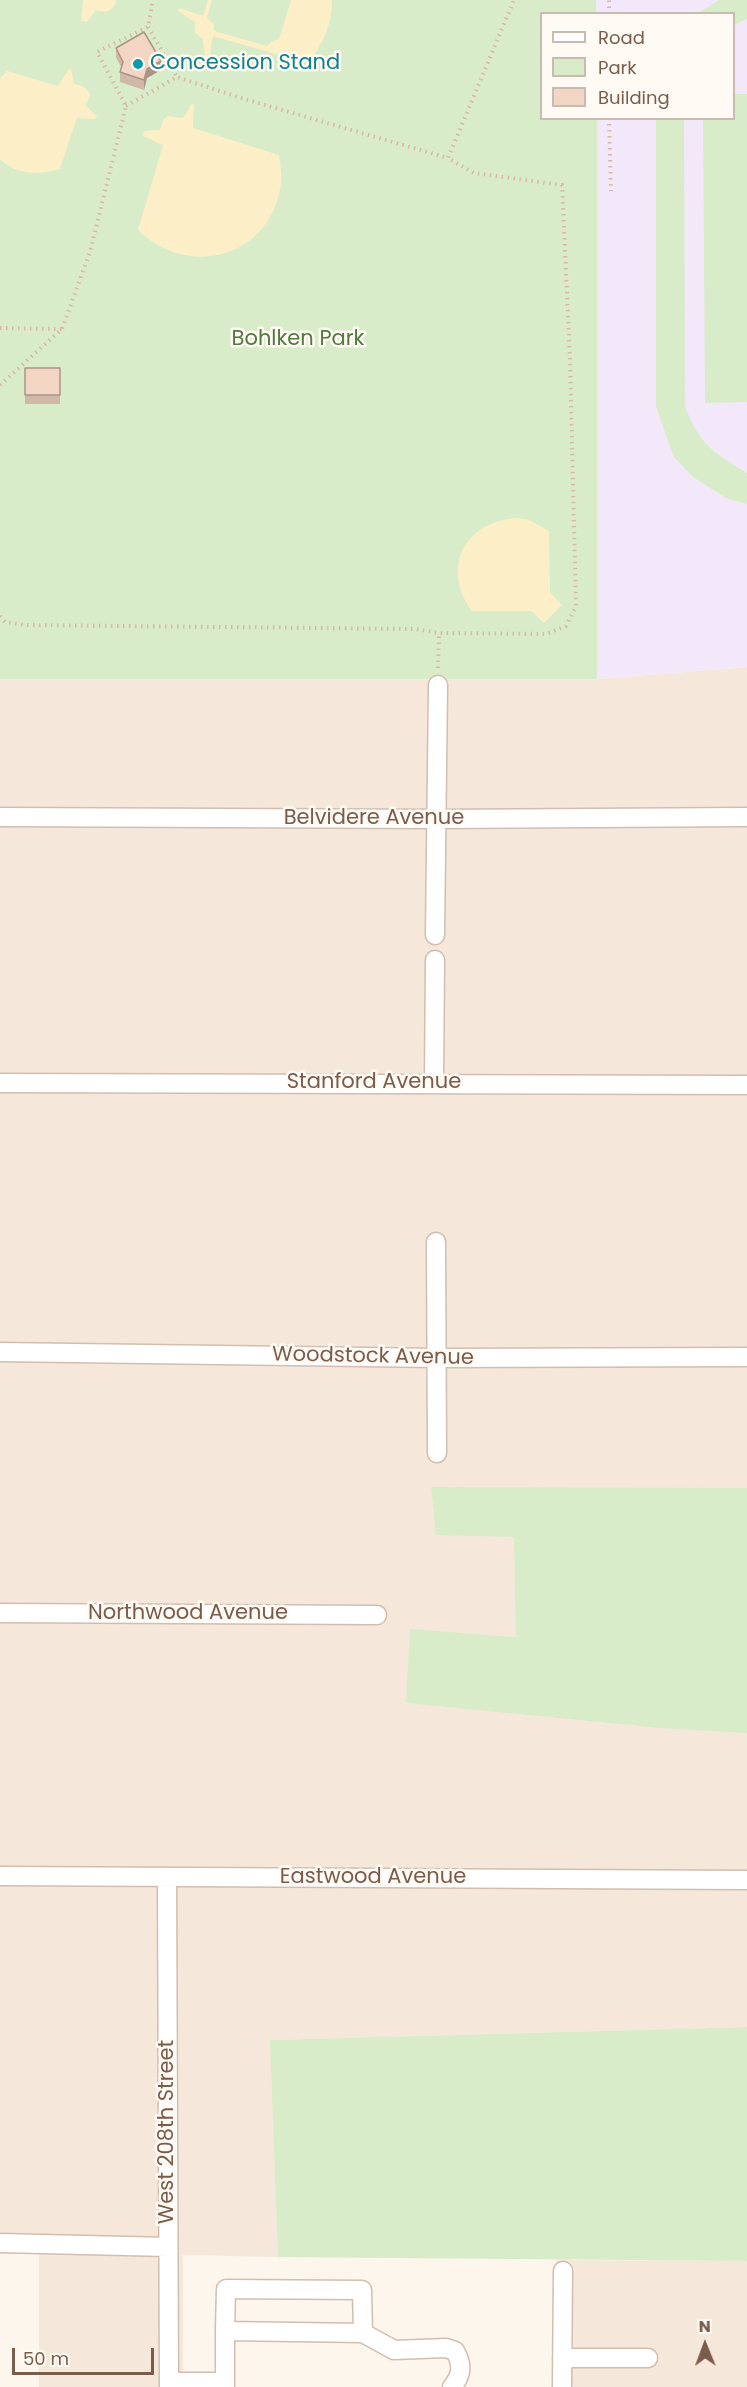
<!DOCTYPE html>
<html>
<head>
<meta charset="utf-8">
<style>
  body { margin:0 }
  #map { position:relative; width:747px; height:2387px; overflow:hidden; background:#fdf6ec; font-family:Poppins,sans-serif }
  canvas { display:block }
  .legend { position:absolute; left:540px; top:12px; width:195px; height:108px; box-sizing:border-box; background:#fffaf3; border:2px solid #cabbb1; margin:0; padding:8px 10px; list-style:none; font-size:18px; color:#7a5c4d }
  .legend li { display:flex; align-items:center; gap:12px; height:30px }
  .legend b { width:30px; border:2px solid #cabbb1 }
  .north { position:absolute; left:675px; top:2315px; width:60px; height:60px; -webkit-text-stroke:4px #fffaf3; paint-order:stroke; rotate:359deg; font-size:16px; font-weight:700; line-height:24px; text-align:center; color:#7a5c4d }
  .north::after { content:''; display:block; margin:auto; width:21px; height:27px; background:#7a5c4d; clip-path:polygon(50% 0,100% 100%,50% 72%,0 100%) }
  .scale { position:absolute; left:12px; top:2348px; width:142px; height:27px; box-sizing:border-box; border:3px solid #7a5c4d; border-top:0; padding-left:8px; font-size:18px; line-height:21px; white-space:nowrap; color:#7a5c4d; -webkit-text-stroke:4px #fffaf3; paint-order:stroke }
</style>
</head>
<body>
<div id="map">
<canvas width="747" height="2387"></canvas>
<ul class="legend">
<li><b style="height:8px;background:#fff"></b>Road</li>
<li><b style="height:16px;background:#d8ecc9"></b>Park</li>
<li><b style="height:16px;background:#f3d5c3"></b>Building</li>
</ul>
<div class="north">N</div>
<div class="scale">50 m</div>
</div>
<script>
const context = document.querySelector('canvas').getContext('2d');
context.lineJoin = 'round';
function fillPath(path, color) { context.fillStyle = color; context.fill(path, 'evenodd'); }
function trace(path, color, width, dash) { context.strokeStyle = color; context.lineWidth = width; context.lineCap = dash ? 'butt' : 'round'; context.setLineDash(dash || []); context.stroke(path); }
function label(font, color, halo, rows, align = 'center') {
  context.font = font + ' Poppins,sans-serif'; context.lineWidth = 5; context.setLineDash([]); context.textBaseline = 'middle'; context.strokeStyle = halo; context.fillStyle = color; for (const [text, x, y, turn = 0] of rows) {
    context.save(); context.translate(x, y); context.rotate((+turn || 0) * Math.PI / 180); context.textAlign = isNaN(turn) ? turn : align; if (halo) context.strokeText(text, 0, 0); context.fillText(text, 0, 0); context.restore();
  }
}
const residential = new Path2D(`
  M747 667V2027L271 2040 278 2257 183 2255V2387H39V2254L0 2252V679H597Z
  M556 2260 747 2261V2387H556Z`);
const education = new Path2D(`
  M596 0H747V667L597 679V119L734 118V14L596 13Z`);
const green = new Path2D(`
  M0 0H596V13L542 14V118L597 119V679H0Z
  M719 0H747V19L734 25V14L698 13Z
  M734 94H747V402L705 403 703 119 734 118Z
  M656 119H684L685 406C699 445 713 452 747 473V504L726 498 693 477 673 456 656 406Z
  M431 1487 747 1488V1733L660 1728 406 1703 410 1629 516 1637 514 1537 436 1535Z
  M747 2027V2261L278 2257 270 2040Z`);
const sand = new Path2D(`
  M83 0H116C114 11 105 14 96 10L87 22 81 21Z
  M208 0H212L207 18 214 24V31L267 46 272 41 279 39 291 0H332C332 24 323 46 307 63L213 36 209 59 205 58 203 39 195 33V22L178 11 179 8 203 16Z
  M69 69H71L74 84C83 85 87 88 90 95L86 106 97 116 95 119 77 118 60 169C40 175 15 175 0 159V78L7 71 58 86Z
  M192 104 194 105 193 128 279 155C280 164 282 174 281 183 272 257 189 280 138 230L163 145 143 136 144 131 160 130 163 120 168 116 183 118Z
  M518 518 529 520 549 531 550 592 562 605 544 623 531 611H472C440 568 465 520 518 518Z`);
const path = new Path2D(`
  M609 14V0
  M148 27 177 77
  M126 106 177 77 241 98 448 158 514 0
  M609 118 611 191
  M0 328 62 329
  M0 385 62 329 90 252 126 106 97 52 148 27 153 0
  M0 616 5 622 25 625 416 629 439 633 546 634 566 626 576 606 570 358 562 185 474 173 448 158
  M438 668 439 633`);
const minor = new Path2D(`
  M0 817 438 819 747 817
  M435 935 438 685
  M0 1083 747 1085
  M434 1083 435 960
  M436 1242 437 1453
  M0 1352 438 1358 747 1357
  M0 1613 377 1615
  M0 1876 747 1880
  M167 1877 169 2387
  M0 2243 168 2247
  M225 2331 226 2289 362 2290 363 2333
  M562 2358H648
  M169 2382H225V2387
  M225 2382V2331L363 2333 394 2350 446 2348 455 2351C463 2365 462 2375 452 2387
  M562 2387 563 2271`);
const wall = new Path2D(`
  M116 48 161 70 147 78 144 90 120 82V72L121 67 116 57Z
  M25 368H60V404H25Z`);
const shadedWall = new Path2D(`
  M161 61V70L147 78 144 90V80L147 69Z`);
const building = new Path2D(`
  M144 32 161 61 147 69 144 80 120 72 123 62 116 48Z
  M25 368H60V395H25Z`);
const markers = [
  [138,64,6,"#0f9aa8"]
];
const cultureNames = [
  ["Concession Stand",150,64]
];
const parkNames = [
  ["Bohlken Park",298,340]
];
const streetNames = [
  ["Belvidere Avenue",374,819],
  ["Stanford Avenue",374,1083],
  ["Woodstock Avenue",373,1357,1],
  ["Northwood Avenue",188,1614],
  ["Eastwood Avenue",373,1878],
  ["West 208th Street",168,2132,-90]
];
fillPath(residential, '#f5e8da');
fillPath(education, '#f3e8fa');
fillPath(green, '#d8ecc9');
fillPath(sand, '#fcefc7');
trace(minor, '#d1beb0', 21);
trace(path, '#d9b8a5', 4, [1.5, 4.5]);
trace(minor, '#fff', 18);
fillPath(wall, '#d1b7a8');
fillPath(shadedWall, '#aa9588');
fillPath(building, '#f3d5c3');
trace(building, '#aa9588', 1.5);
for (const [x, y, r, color] of markers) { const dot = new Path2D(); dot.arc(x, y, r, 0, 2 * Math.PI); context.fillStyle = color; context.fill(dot); trace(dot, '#fffaf3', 2); }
label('21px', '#0d838f', '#fffaf3', cultureNames, 'left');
label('21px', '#537a41', '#fffaf3', parkNames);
label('21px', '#7a5c4d', '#fffaf3', streetNames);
</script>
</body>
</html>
